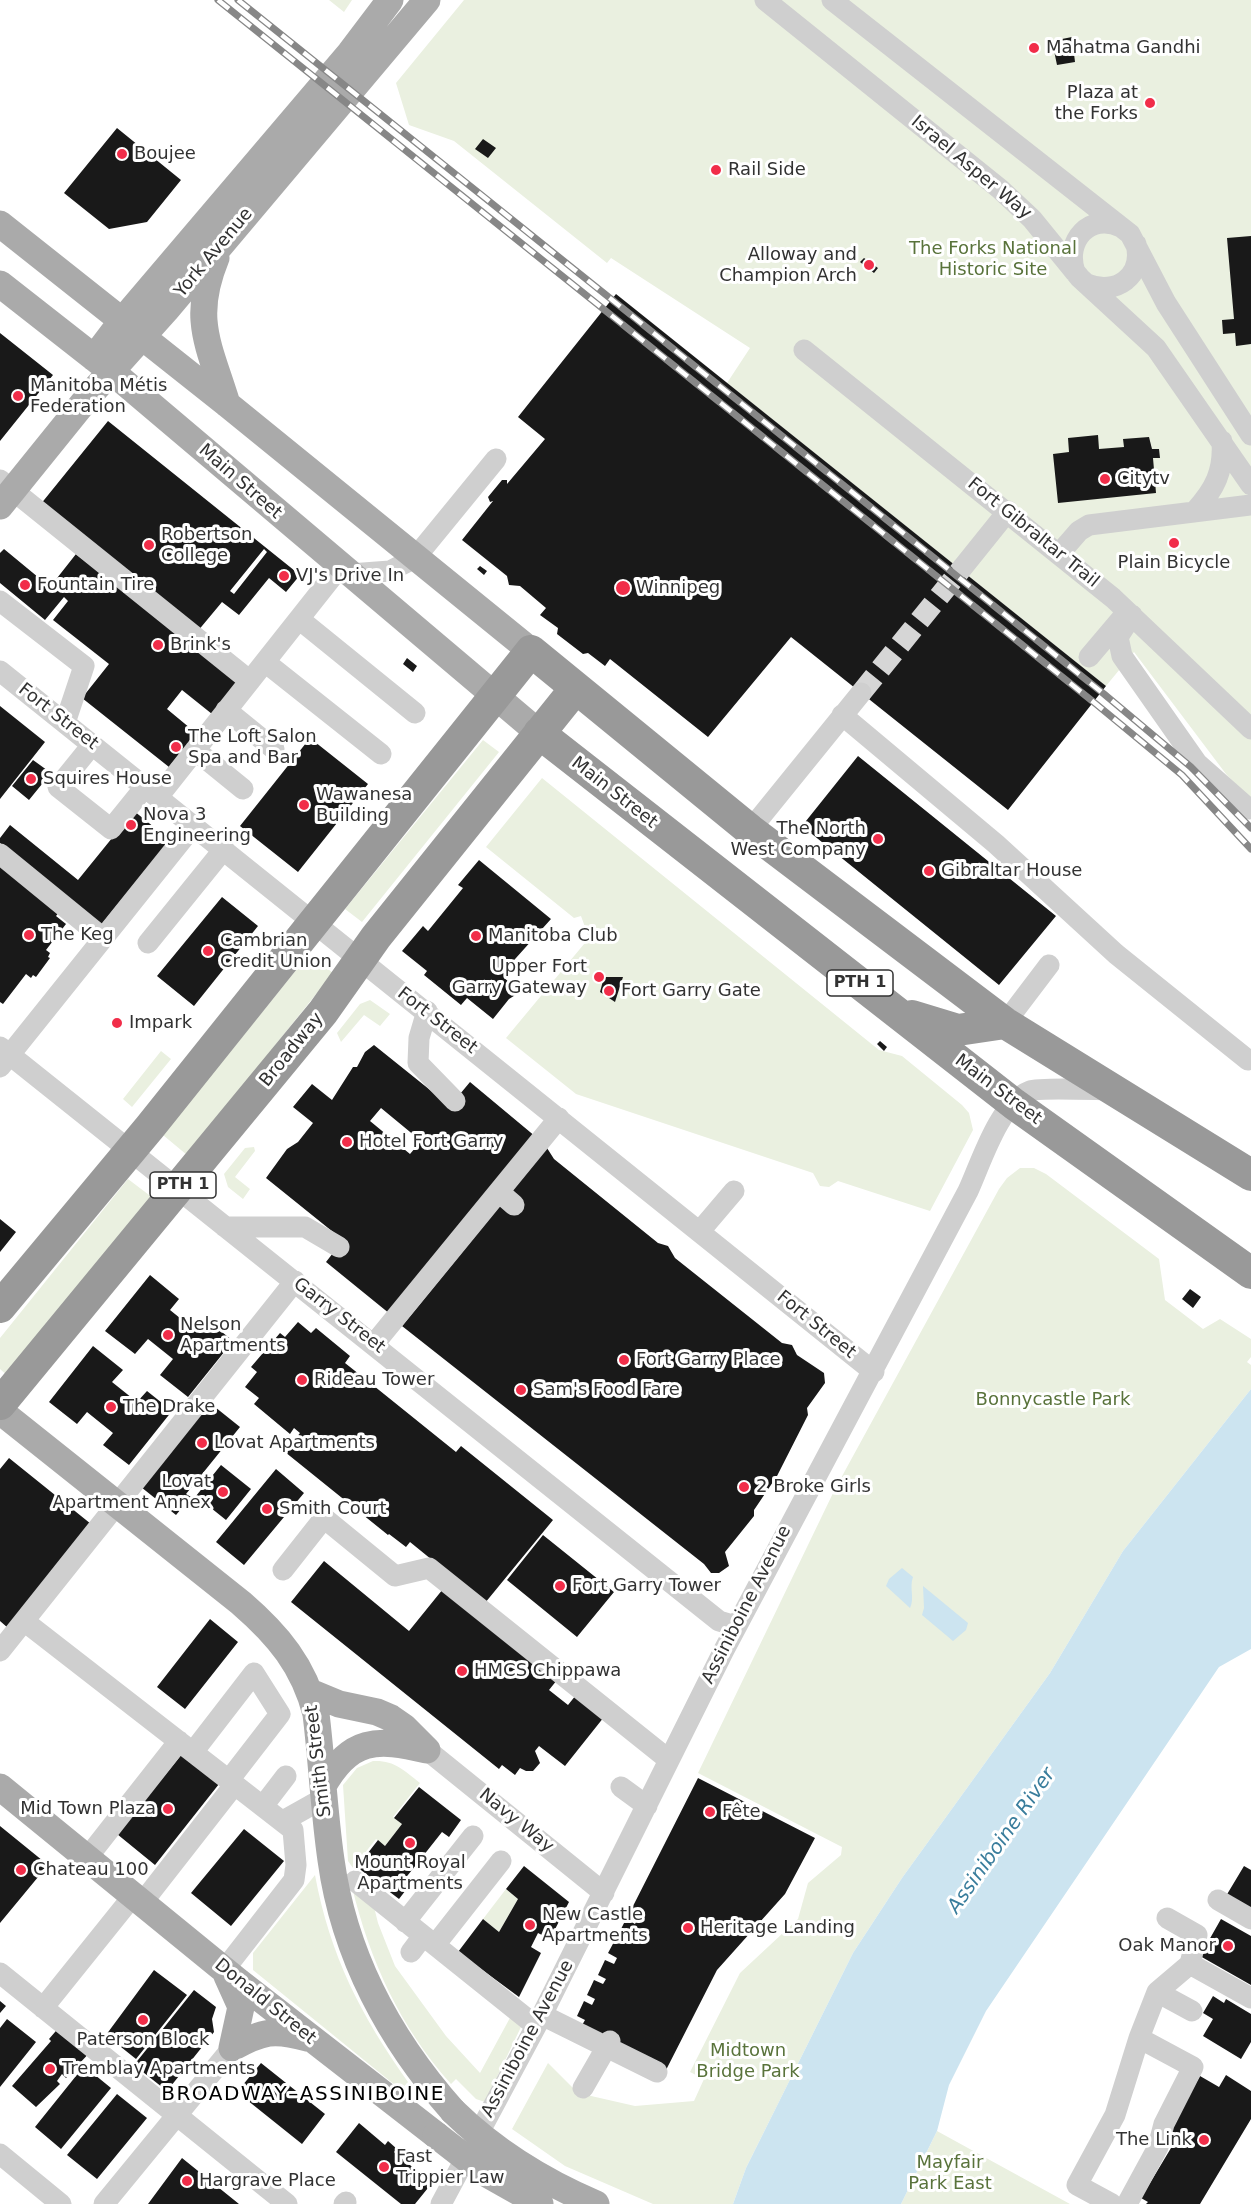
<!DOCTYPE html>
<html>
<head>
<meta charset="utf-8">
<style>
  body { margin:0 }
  canvas { display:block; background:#fff }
</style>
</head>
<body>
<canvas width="1251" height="2204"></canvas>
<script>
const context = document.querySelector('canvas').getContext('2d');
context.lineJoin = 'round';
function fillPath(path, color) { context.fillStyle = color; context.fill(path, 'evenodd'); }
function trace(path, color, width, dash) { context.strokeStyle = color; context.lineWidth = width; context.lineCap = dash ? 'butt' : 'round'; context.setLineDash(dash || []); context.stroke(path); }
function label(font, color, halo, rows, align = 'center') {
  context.font = font + ' "DejaVu Sans",sans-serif'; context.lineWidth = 6; context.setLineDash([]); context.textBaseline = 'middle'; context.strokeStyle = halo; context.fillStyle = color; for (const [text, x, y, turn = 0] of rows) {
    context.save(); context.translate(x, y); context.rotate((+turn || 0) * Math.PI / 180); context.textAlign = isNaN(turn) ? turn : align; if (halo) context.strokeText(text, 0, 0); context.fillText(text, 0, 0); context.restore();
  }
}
const green = new Path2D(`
  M329 0H352L344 12Z
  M464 0H1251V801L1226 774 1134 652 1106 686 727 383 750 348 611 258 607 263 454 141 409 125 396 83Z
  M483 740 499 752 362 922 345 909Z
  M542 778 879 1050 902 1056 962 1105 969 1113 973 1130 930 1211 838 1181 829 1187 820 1186 813 1173 576 1094 506 1038 589 938 581 916 574 918 486 847Z
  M309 954 333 973 187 1155 163 1135Z
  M370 1000 390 1014 380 1026 364 1015 341 1042 337 1033 360 1004Z
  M161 1051 171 1059 132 1107 123 1099Z
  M254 1147 255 1151 235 1177 250 1189 243 1199 228 1187 224 1174 245 1148Z
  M1020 1168H1034L1046 1174 1159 1259 1165 1300 1203 1329 1220 1319 1251 1339V1357L1247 1362 1251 1365V1389L1123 1551 1050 1673 902 1878 853 1953 746 2168 733 2204H653L565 2166 512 2129 548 2063 578 2093 635 2106 694 2101 704 2079 690 2072 740 1973 798 1919 808 1883 841 1855 842 1847 698 1773 835 1489 999 1189 1007 1178Z
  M128 1179 153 1198 9 1377 0 1369V1338Z
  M373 1761C394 1760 404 1770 420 1783L393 1817 402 1824 385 1846 376 1839 353 1868 348 1861 343 1785 357 1768Z
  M315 1875C330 1956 361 2016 408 2082L401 2090 253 1970V1953Z
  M352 1887 373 1903 378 1923 395 1966 446 2036 480 2073 511 2016 521 2027 485 2102 476 2099 456 2079 451 2084C400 2027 370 1961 352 1887Z
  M506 1889 518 1899 499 1932 483 1919Z
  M937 2131 1070 2204H901Z`);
const water = new Path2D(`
  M1251 1389V1649L1219 1667 986 2011 949 2085 937 2131 901 2204H733L746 2168 853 1953 902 1878 1050 1673 1123 1551Z
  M902 1568 913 1577C909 1588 915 1598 910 1608L886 1586 889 1579Z
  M923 1586 968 1623 966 1630 953 1641 922 1615 924 1608Z`);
const building = new Path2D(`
  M1072 37 1075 62 1057 65 1052 41Z
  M117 128 181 180 147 222 109 229 64 193Z
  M483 139 496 148 488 158 475 149Z
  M1251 236V344L1236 346 1235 333 1223 334 1222 320 1234 319 1227 238Z
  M864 258 878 268 874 273 860 262Z
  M616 294 1106 686 1008 810 791 637 708 737 610 659 605 666 588 653 583 654 557 634 558 628 540 615 546 608 520 586 509 585 507 576 462 540 493 501 490 502 488 497 502 480H507V484L545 439 518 417Z
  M0 333 53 375 0 441Z
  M108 421 300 575 286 592 269 578 239 615 222 602 197 632 40 505ZM264 549 267 552 234 594 230 591Z
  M1098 435 1099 449 1124 447 1123 439 1149 437 1152 449H1159L1160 458H1153L1156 493 1058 503 1053 454 1069 452 1068 438Z
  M4 549 50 587 76 554 238 681 212 714 182 690 167 709 196 733 169 767 82 698 109 664 53 620 68 601 64 597 45 620 0 583V553Z
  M480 566 487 571 484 575 477 569Z
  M407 658 417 666 413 672 403 664Z
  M0 706 45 742 0 799Z
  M310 738 368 784 298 872 240 826Z
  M858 756 1056 916 999 985 802 826Z
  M33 760 51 773 29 800 12 786Z
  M134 811 170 840 101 925 0 843V838L10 825 78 880Z
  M479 860 551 919 507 968 511 971 504 978 517 988V994L509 999 493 1019 467 998 461 1005 424 975 427 971 402 951 423 926 428 931 463 888 458 885Z
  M0 864 60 911 56 916 66 924 46 950 50 953 48 957 50 958 36 977 33 975 31 978 26 974 3 1004 0 1002Z
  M222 897 258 926 194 1006 157 976Z
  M604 977H623L615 1002 600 992Z
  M880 1041 887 1047 884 1051 877 1044Z
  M374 1045 450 1106 470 1082 536 1137 390 1314 326 1262 343 1240 266 1178 287 1149 298 1142 313 1123 293 1107 312 1084 332 1100 353 1067H357L365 1052ZM381 1108 421 1141 410 1154 370 1121Z
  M547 1148 554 1159 658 1243 668 1246 675 1258 782 1343 792 1345 797 1355 824 1373 825 1383 807 1408 808 1415 777 1476 754 1510V1516L725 1552 729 1566 719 1573H711L704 1564 402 1326Z
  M0 1219 16 1232 0 1252Z
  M150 1275 179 1299 170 1310 196 1331 206 1319 233 1341 188 1397 160 1375 173 1359 148 1339 135 1354 105 1331Z
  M1190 1289 1201 1297 1193 1308 1182 1299Z
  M298 1322 311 1333 316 1328 350 1356 345 1363 379 1390 456 1452 461 1446 553 1520 485 1603 410 1542 406 1547 389 1534 388 1535 285 1452 300 1433 294 1428 290 1434 254 1404 259 1398 245 1387 257 1372 251 1367 280 1333 285 1337Z
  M93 1346 123 1370 112 1382 137 1402 147 1391 172 1411 129 1465 103 1445 113 1433 87 1412 77 1424 49 1402Z
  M210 1403 240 1427 186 1494 191 1497 176 1515 141 1487Z
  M9 1458 91 1524 8 1628 0 1621V1469Z
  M221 1465 251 1489 226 1520 196 1496Z
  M276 1469 304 1493 244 1565 216 1542Z
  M543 1535 614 1592 577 1637 507 1580Z
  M324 1561 409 1631 443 1589 557 1680 549 1690 568 1705 576 1695 604 1717 565 1766 539 1746 535 1751 540 1763 533 1771H526L520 1768 515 1775 502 1765 499 1769 291 1602Z
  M210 1619 238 1642 185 1709 157 1687Z
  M182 1754 219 1784 155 1865 117 1834Z
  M698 1778 815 1838 785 1894 717 1970 666 2070 581 2027 585 2020 577 2016 584 2001 592 2005 595 1999 587 1995 594 1980 603 1984 606 1979 598 1975 605 1960 614 1964 617 1958 608 1953 615 1940 624 1944 628 1937 619 1933 626 1919 635 1924 639 1916 630 1912Z
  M419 1787 461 1820 449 1837 442 1832 412 1870 403 1881 409 1886 399 1899 357 1867 378 1840 385 1846 402 1824 394 1818Z
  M0 1826 48 1865 0 1923Z
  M244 1829 284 1861 231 1926 191 1893Z
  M524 1866 569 1902 550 1939 538 1933 531 1947 541 1953 519 1997 458 1952 483 1919 499 1932 518 1899 506 1889Z
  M1244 1866 1251 1870V1911L1226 1896Z
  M1221 1919 1251 1936V1985L1200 1956Z
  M154 1970 187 1995 136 2059 106 2035Z
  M194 1990 216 2007 212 2019 214 2032 167 2091 134 2065Z
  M1213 1996 1224 2003 1226 1999 1251 2014V2042L1241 2059 1203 2036 1213 2019 1203 2013Z
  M0 2001 6 2006 0 2013Z
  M7 2019 36 2042 0 2087V2028Z
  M61 2025 92 2050 66 2078 62 2074 57 2081 60 2084 36 2107 12 2086 51 2041 49 2039Z
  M261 2063 325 2114 302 2144 237 2092Z
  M84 2066 111 2088 61 2149 35 2127Z
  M1226 2075 1251 2091V2119L1200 2204H1146L1148 2202 1141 2198 1174 2143 1164 2137 1200 2076 1219 2087Z
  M117 2094 147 2118 97 2179 67 2155Z
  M359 2123 385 2145 388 2141 397 2149 394 2152 432 2183 415 2204H401L336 2152Z
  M182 2158 239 2204H148Z`);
const minorTunnel = new Path2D(`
  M861 693 963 567`);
const minor = new Path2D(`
  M765 0 1000 189 1032 219 1080 278 1156 348 1251 485
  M832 0 1130 234 1166 303 1251 435
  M1075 272C1064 241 1090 212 1121 227
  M1087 284C1116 296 1144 276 1136 244
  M804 350 1113 598 1251 729
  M0 480 250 681
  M1195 511C1215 489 1224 471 1222 441
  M1059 554 1079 531 1089 525 1251 505
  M963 567 1008 511
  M350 574 390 571 415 558 496 459
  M0 601 84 666 65 723
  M1132 615 1118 637 1122 656 1197 763 1249 809
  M299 619 415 713
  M1089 657 1122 618
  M265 662 381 754
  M0 671 874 1372
  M226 710 274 749
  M842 715 996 844 1116 954 1248 1060
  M92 745 58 787 111 829 145 787
  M195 750 243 789
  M158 797 340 567
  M750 830 861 693
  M0 854 103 938
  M148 943 224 849
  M427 1011 419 1038 418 1063 455 1101
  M1005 1023 1049 965
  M0 1047 719 1621 736 1626
  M0 1067 194 825
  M499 1192 514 1205
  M225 1227H305L339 1247
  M700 1231 734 1191
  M374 1344 559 1118
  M283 1570 324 1518 395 1576 429 1568 669 1760
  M24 1621 293 1830 296 1865 294 1880 224 1970
  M0 1651 295 1281
  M427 1750 604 1893
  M193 1752 254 1673 280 1714 229 1780
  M621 1787 647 1806
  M263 1806 286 1776
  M283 1821 324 1798
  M87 1858 179 1741
  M355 1881 536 2026
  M1218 1900 1251 1919
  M142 1903 235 1784
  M405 1922 473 1836
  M435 1945 501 1861
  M411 1952 423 1936
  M1190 1964 1251 1998
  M0 1973 287 2204
  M1157 1992 1192 2011
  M43 2008 133 1896
  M542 2015 657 2072
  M1139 2038 1157 1992 1190 1964 1197 1935 1167 1918
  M583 2088 610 2041
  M0 2154 61 2204
  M104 2204 232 2048
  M344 2204 346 2202
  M441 2204 542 2015 724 1650 968 1191C981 1163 999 1103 1030 1091 1041 1087 1098 1090 1113 1090
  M1112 2204 1077 2185 1115 2115 1139 2038 1193 2067 1164 2124 1158 2147 1127 2204`);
const major = new Path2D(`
  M0 224 227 404 531 651
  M216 258C191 319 209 345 227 404
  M0 284 111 371 539 733
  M94 358 122 321 350 53 390 0
  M0 506 88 397 166 310 427 0
  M0 1411 241 1603C278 1635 304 1666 316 1714 322 1763 324 1812 331 1860 344 1955 390 2040 453 2111
  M310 1692 339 1704 377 1712 391 1718 404 1727 427 1750
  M323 1786C350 1738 377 1738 426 1750
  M0 1787 239 1982 436 2135
  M227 1976 241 2007 232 2048
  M232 2048C263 2031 274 2029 307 2038`);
const highway = new Path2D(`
  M539 733 1014 1104 1251 1273
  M912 1016 958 1030 1005 1023
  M0 1307 150 1127 531 651 750 830 1005 1023 1251 1175
  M0 1404 323 1012 376 937 575 689`);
const rail = new Path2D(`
  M218 0 1096 704 1182 775 1251 849
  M238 0 1104 694 1191 767 1251 828`);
const majorBridge = new Path2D(`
  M453 2111C495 2152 542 2181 596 2204
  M436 2135 485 2173 540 2204`);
const markers = [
  [1034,48,6,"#f12d49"],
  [1150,103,6,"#f12d49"],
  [122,154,6,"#f12d49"],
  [716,170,6,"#f12d49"],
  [869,265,6,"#f12d49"],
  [18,396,6,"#f12d49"],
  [1105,479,6,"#f12d49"],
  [1174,543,6,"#f12d49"],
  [149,545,6,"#f12d49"],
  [284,576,6,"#f12d49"],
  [25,585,6,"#f12d49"],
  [623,588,8,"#f12d49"],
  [158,645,6,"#f12d49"],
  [176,747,6,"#f12d49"],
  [31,779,6,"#f12d49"],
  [304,805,6,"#f12d49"],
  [131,825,6,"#f12d49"],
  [878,839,6,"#f12d49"],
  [929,871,6,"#f12d49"],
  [29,935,6,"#f12d49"],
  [476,936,6,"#f12d49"],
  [208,951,6,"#f12d49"],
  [599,977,6,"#f12d49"],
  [609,991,6,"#f12d49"],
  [117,1023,6,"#f12d49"],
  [347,1142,6,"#f12d49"],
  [168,1335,6,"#f12d49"],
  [624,1360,6,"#f12d49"],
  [302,1380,6,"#f12d49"],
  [521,1390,6,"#f12d49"],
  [111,1407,6,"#f12d49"],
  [202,1443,6,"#f12d49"],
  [744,1487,6,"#f12d49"],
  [223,1492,6,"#f12d49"],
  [267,1509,6,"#f12d49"],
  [560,1586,6,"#f12d49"],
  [462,1671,6,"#f12d49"],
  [168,1809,6,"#f12d49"],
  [710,1812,6,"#f12d49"],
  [410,1843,6,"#f12d49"],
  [21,1870,6,"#f12d49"],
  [530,1925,6,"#f12d49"],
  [688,1928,6,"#f12d49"],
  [1228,1946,6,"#f12d49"],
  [143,2020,6,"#f12d49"],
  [50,2069,6,"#f12d49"],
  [1204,2140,6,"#f12d49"],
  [384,2167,6,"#f12d49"],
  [187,2181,6,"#f12d49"]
];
const shields = [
  [860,983,66],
  [183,1185,66]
];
const shieldNames = [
  ["PTH 1",860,983],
  ["PTH 1",183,1185]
];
const poiNames = [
  ["Mahatma Gandhi",1046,48],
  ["Plaza at",1138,93,"right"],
  ["the Forks",1138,114,"right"],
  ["Boujee",134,154],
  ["Rail Side",728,170],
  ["Alloway and",857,255,"right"],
  ["Champion Arch",857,276,"right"],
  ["Manitoba Métis",30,386],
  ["Federation",30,407],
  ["Citytv",1117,479],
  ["Robertson",161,535],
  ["College",161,556],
  ["Plain Bicycle",1174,563,"center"],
  ["VJ's Drive In",296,576],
  ["Fountain Tire",37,585],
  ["Winnipeg",636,588],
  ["Brink's",170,645],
  ["The Loft Salon",188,737],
  ["Spa and Bar",188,758],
  ["Squires House",43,779],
  ["Wawanesa",316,795],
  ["Building",316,816],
  ["Nova 3",143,815],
  ["Engineering",143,836],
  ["The North",866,829,"right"],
  ["West Company",866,850,"right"],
  ["Gibraltar House",941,871],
  ["The Keg",41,935],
  ["Manitoba Club",488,936],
  ["Cambrian",220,941],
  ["Credit Union",220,962],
  ["Upper Fort",587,967,"right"],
  ["Garry Gateway",587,988,"right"],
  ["Fort Garry Gate",621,991],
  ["Impark",129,1023],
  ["Hotel Fort Garry",359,1142],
  ["Nelson",180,1325],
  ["Apartments",180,1346],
  ["Fort Garry Place",636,1360],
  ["Rideau Tower",314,1380],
  ["Sam's Food Fare",533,1390],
  ["The Drake",123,1407],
  ["Lovat Apartments",214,1443],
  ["Lovat",211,1482,"right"],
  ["Apartment Annex",211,1503,"right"],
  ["2 Broke Girls",756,1487],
  ["Smith Court",279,1509],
  ["Fort Garry Tower",572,1586],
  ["HMCS Chippawa",474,1671],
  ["Mid Town Plaza",156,1809,"right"],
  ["Fête",722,1812],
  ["Mount Royal",410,1863,"center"],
  ["Apartments",410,1884,"center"],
  ["Chateau 100",33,1870],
  ["New Castle",542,1915],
  ["Apartments",542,1936],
  ["Heritage Landing",700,1928],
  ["Oak Manor",1216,1946,"right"],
  ["Paterson Block",143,2040,"center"],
  ["Tremblay Apartments",62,2069],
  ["The Link",1192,2140,"right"],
  ["Fast",396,2157],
  ["Trippier Law",396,2178],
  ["Hargrave Place",199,2181]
];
const streetNames = [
  ["Israel Asper Way",971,168,40],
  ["York Avenue",214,253,-50],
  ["Main Street",240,482,41],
  ["Fort Gibraltar Trail",1033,533,39],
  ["Fort Street",58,717,38],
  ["Main Street",614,793,38],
  ["Fort Street",437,1021,38],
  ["Broadway",292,1050,-51],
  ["Main Street",998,1090,37],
  ["Garry Street",339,1316,38],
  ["Fort Street",816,1325,39],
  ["Assiniboine Avenue",747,1605,-63],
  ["Smith Street",319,1761,-97],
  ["Navy Way",516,1821,39],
  ["Donald Street",265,2002,39],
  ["Assiniboine Avenue",528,2039,-62]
];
const parkNames = [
  ["The Forks National",993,249],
  ["Historic Site",993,270],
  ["Bonnycastle Park",1053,1400],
  ["Midtown",748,2051],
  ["Bridge Park",748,2072],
  ["Mayfair",950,2163],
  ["Park East",950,2184]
];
const waterNames = [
  ["Assiniboine River",1002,1841,-55]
];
const neighbourhoodNames = [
  ["BROADWAY–ASSINIBOINE",303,2095]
];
fillPath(green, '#eaf0e0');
fillPath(water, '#cce4f0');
fillPath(building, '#191919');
trace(minorTunnel, '#d6d6d6', 21, [21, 10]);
trace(minor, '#cfcfcf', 21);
trace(major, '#aaa', 27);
trace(highway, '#999', 32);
trace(rail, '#878787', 7);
trace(rail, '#fff', 4.5, [14]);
trace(majorBridge, '#aaa', 27);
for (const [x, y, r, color] of markers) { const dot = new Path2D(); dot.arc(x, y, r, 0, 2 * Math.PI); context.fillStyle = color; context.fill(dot); trace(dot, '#fff', 2); }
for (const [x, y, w] of shields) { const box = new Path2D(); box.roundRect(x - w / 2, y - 13, w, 26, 4.5); context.fillStyle = '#fff'; context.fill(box); trace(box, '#323232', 1.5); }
label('bold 16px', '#323232', null, shieldNames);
label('18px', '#323232', '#fff', poiNames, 'left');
label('18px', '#323232', '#fff', streetNames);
label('18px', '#59733b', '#fff', parkNames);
label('italic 20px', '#397d9c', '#fff', waterNames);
context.letterSpacing = '1.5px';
label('20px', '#000', '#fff', neighbourhoodNames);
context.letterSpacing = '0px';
</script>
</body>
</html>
